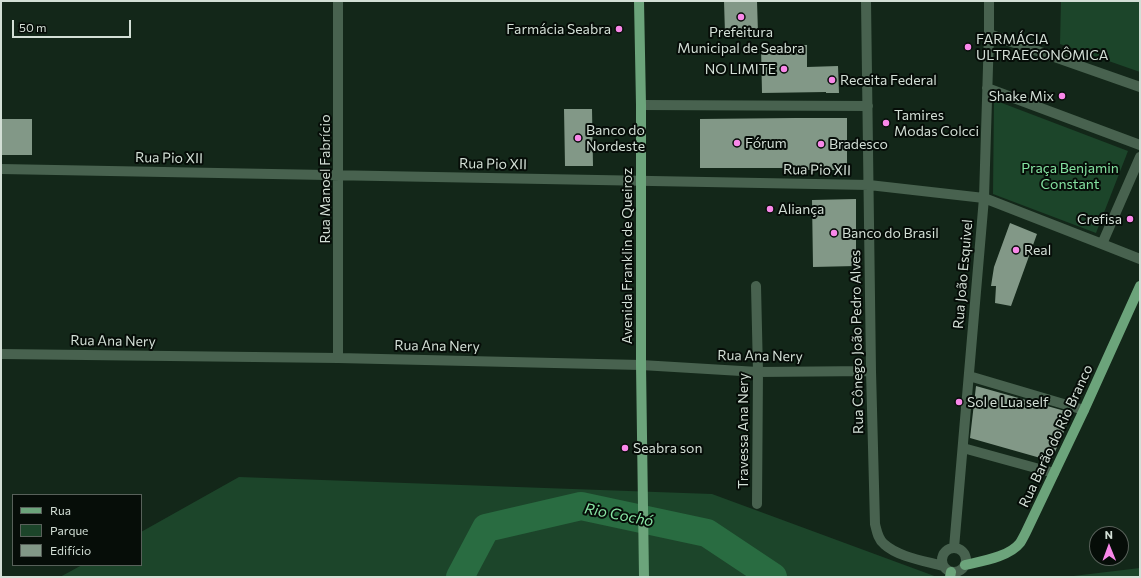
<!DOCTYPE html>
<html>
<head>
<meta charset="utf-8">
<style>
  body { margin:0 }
  #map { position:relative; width:1141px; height:578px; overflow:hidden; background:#132719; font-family:Commissioner,sans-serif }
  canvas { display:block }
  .frame { position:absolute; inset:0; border:2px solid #d3dfd6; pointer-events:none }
  .legend { position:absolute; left:12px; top:494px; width:130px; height:72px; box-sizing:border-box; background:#060d08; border:1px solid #58615a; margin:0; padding:5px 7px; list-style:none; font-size:12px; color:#d3dfd6 }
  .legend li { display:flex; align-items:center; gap:8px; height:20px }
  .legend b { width:20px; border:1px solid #58615a }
  .north { position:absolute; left:1089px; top:526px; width:40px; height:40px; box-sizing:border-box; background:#060d08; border:1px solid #58615a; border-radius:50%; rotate:359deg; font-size:11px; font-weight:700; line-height:16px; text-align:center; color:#d3dfd6 }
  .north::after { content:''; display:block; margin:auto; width:14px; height:18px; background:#f988e9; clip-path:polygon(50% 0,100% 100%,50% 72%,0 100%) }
  .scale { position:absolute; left:12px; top:20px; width:119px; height:18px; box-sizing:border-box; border:2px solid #d3dfd6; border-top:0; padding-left:5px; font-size:12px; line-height:14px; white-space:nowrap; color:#d3dfd6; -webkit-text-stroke:3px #060d08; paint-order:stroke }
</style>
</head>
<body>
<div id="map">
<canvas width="1141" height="578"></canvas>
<div class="frame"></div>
<ul class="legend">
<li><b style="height:5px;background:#6ca47b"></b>Rua</li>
<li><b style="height:11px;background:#1c452a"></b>Parque</li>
<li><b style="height:11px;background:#829887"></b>Edifício</li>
</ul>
<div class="north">N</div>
<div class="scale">50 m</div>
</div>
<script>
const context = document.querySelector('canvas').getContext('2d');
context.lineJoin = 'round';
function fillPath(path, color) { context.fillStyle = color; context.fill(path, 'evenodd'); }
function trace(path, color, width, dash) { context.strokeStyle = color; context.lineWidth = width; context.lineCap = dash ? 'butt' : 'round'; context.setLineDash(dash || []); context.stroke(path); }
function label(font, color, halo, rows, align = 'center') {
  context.font = font + ' Commissioner,sans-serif'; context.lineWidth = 4; context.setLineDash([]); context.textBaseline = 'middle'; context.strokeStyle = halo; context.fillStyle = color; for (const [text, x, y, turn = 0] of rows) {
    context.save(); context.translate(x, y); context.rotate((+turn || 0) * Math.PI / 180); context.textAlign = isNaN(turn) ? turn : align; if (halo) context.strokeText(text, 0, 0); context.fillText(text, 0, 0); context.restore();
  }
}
const green = new Path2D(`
  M1061 1H1140V72L1060 44Z
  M994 100 1128 151 1096 233 993 194Z
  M239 477 712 494 937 577H60L82 565H141V532Z
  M1140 568V577H1065Z`);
const river = new Path2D(`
  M460 577 486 528 581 506 707 533 773 577`);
const building = new Path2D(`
  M724 1H757L758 33 725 34Z
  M807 45V67L838 66 839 93H826V92L762 93 761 46Z
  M564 109H592L593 166H565Z
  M795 118H847V170H795V168H700V119Z
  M1 119H32V155H1Z
  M856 199V266L813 267 812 200Z
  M1010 223 1037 234 1011 306 995 303 996 286H991L994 267Z
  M976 386 1072 413 1051 461 970 438Z`);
const minor = new Path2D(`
  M866 1 871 371 875 524C877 532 878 539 884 544 898 557 925 561 943 566
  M989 34 1140 87
  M987 88 1140 145
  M641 105 868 106
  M1 169 869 185 984 198 1102 244 1140 259
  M1102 244 1140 157
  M756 286 758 372 757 504
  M1 354 338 358 641 365 758 372 871 371
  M338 358V1
  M969 376 1084 410
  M963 448 1054 473
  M954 548 984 198 989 34V1
  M942 560a12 12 0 1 1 24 0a12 12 0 1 1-24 0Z`);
const major = new Path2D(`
  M639 1 641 105V365L644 577
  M965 565C982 561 1009 557 1020 543 1022 540 1024 536 1026 532L1084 410 1140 286
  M950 577 951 572`);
const markers = [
  [741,17,4,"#f988e9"],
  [619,29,4,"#f988e9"],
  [968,47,4,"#f988e9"],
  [784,69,4,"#f988e9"],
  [832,80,4,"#f988e9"],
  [1062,96,4,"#f988e9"],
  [886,123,4,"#f988e9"],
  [578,138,4,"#f988e9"],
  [737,143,4,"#f988e9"],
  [821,144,4,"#f988e9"],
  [770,209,4,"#f988e9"],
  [1130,219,4,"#f988e9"],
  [834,233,4,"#f988e9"],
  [1016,250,4,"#f988e9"],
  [959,402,4,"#f988e9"],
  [625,448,4,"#f988e9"]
];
const poiNames = [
  ["Farmácia Seabra",611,29,"right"],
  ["Prefeitura",741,32,"center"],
  ["Municipal de Seabra",741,48,"center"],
  ["FARMÁCIA",976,39],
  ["ULTRAECONÔMICA",976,55],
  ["NO LIMITE",776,69,"right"],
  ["Receita Federal",840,80],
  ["Shake Mix",1054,96,"right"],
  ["Tamires",894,115],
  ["Modas Colcci",894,131],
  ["Banco do",586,130],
  ["Nordeste",586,146],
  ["Fórum",745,143],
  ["Bradesco",829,144],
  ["Aliança",778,209],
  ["Crefisa",1122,219,"right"],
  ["Banco do Brasil",842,233],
  ["Real",1024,250],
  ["Sol e Lua self",967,402],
  ["Seabra son",633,448]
];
const streetNames = [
  ["Rua Pio XII",169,158,1],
  ["Rua Pio XII",493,164,1],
  ["Rua Pio XII",817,170,1],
  ["Rua Manoel Fabrício",325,179,-90],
  ["Avenida Franklin de Queiroz",627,256,-90],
  ["Rua João Esquivel",963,274,-85],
  ["Rua Ana Nery",113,341,1],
  ["Rua Cônego João Pedro Alves",857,342,-91],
  ["Rua Ana Nery",437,346,1],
  ["Rua Ana Nery",760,356,1],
  ["Travessa Ana Nery",743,431,-90],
  ["Rua Barão do Rio Branco",1056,436,-65]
];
const parkNames = [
  ["Praça Benjamin",1070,168],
  ["Constant",1070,184]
];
const waterNames = [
  ["Rio Cochó",619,515,11]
];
fillPath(green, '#1c452a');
trace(river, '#296c41', 28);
fillPath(building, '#829887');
trace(minor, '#48624f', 10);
trace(major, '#6ca47b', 10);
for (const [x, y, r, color] of markers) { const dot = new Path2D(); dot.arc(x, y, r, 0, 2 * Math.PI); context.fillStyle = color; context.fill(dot); trace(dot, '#060d08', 1.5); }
label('14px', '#d3dfd6', '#060d08', poiNames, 'left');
label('14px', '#d3dfd6', '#060d08', streetNames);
label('14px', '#84e1a0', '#060d08', parkNames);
label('italic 15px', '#89e6a5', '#060d08', waterNames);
</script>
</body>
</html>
